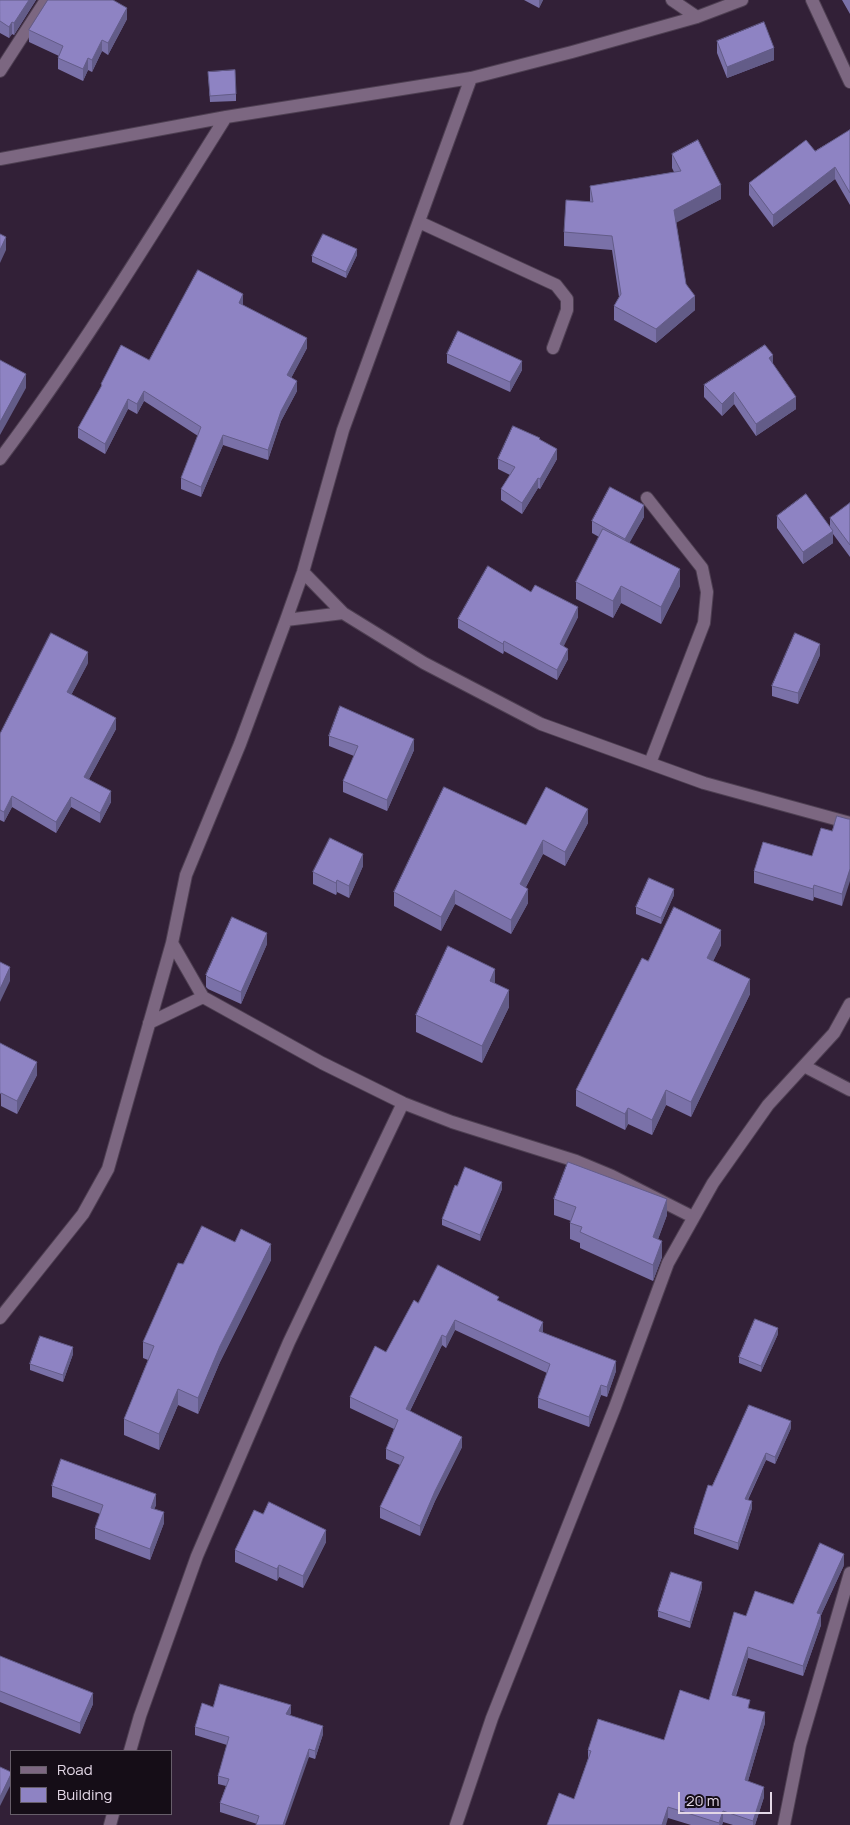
<!DOCTYPE html>
<html>
<head>
<meta charset="utf-8">
<style>
  body { margin:0 }
  #map { position:relative; width:850px; height:1825px; overflow:hidden; background:#322037; font-family:Manrope,sans-serif }
  canvas { display:block }
  .legend { position:absolute; left:10px; top:1750px; width:162px; height:65px; box-sizing:border-box; background:#150d17; border:1px solid #675e6a; margin:0; padding:6px 9px; list-style:none; font-size:15px; color:#e3d7e6 }
  .legend li { display:flex; align-items:center; gap:10px; height:25px }
  .legend b { width:25px; border:1px solid #675e6a }
  .scale { position:absolute; left:678px; top:1792px; width:94px; height:22px; box-sizing:border-box; border:2px solid #e3d7e6; border-top:0; padding-left:6px; font-size:15px; line-height:18px; white-space:nowrap; color:#e3d7e6; -webkit-text-stroke:4px #150d17; paint-order:stroke }
</style>
</head>
<body>
<div id="map">
<canvas width="850" height="1825"></canvas>
<ul class="legend">
<li><b style="height:6px;background:#7c6781"></b>Road</li>
<li><b style="height:14px;background:#8e83c3"></b>Building</li>
</ul>
<div class="scale">20 m</div>
</div>
<script>
const context = document.querySelector('canvas').getContext('2d');
context.lineJoin = 'round';
function trace(path, color, width, dash) { context.strokeStyle = color; context.lineWidth = width; context.lineCap = dash ? 'butt' : 'round'; context.setLineDash(dash || []); context.stroke(path); }
function fillPath(path, color) { context.fillStyle = color; context.fill(path, 'evenodd'); }
const minor = new Path2D(`
  M672 0 697 17
  M812 0 850 82
  M0 71 46 0
  M0 159 226 117 471 78 572 52 697 17 742 0
  M419 222 556 285 567 299V310L553 348
  M0 459C82 350 153 233 226 117
  M647 498 702 568 707 592 704 623 650 763
  M303 572 343 613 424 663 541 724 704 783 850 823
  M286 620 343 613
  M172 943 203 997 322 1063 403 1103 452 1122 576 1161 612 1176 693 1217
  M149 1023 203 997
  M804 1066 850 1090
  M0 1318 83 1214 108 1169 172 943 186 875 240 744 286 620 303 572 343 430 471 78
  M130 1751 140 1716 197 1556 289 1342 403 1103
  M110 1825 113 1814
  M456 1825 492 1718 615 1407 668 1263 713 1183 768 1105 834 1033 850 1004
  M784 1825 800 1745 850 1573`);
const wall = new Path2D(`
  M0 0H36L14 35 12 34 9 38 0 33Z
  M524 0H543L539 8Z
  M842 0H850V14Z
  M127 19 108 55 102 51 92 72 88 70 83 81 58 69V58L59 56 29 42V30Z
  M717 41 774 60 727 78 717 53Z
  M208 72 236 94V101L210 102Z
  M850 130V205L835 179 773 227 749 195V183L815 151Z
  M672 154 721 199 676 222 686 284 695 310 656 343 614 320V306L619 297 612 250 564 246V232L590 202V186L674 172 672 168Z
  M357 255 346 278 312 262V256Z
  M243 304V305L307 348 291 378 297 391 281 421 268 460 223 445 201 497 181 489V478L198 436 144 401 137 414 128 409 105 454 78 438V428L101 388V384L149 360Z
  M447 354 522 370 510 392 447 363Z
  M773 364 796 409 756 436 734 404 722 416 704 397V385Z
  M540 440 557 459 540 489 538 488 522 514 501 500V489L510 475 498 469V459Z
  M850 503V557L833 534V543L803 564 777 528V516L830 526V518Z
  M644 517 629 543 680 586 661 624 621 603 613 618 576 599V582L599 537 592 533V521Z
  M531 592 578 617 563 646 568 659 557 680 504 651 503 654 458 628V619Z
  M820 655 798 704 772 696V686Z
  M88 663 71 695 116 729 89 779 111 802 100 823 71 807 56 833 12 807 4 822 0 820V734Z
  M329 736 414 750 387 811 343 792V781L354 756 329 746Z
  M848 819 842 906 814 897 813 901 754 883V871L812 856 832 831Z
  M588 823 565 866 543 854 526 887 528 903 511 934 455 904 441 931 394 906V892L526 825Z
  M363 866 349 898 337 892 336 895 313 884V872Z
  M674 895 661 924 636 914V907Z
  M267 944 241 1004 208 989 206 987V975Z
  M721 945 713 961 750 994 691 1117 666 1105 652 1135 628 1124 625 1130 576 1106V1090L648 961Z
  M495 983 509 1007 482 1063 416 1032V1015Z
  M0 1043 37 1075 17 1114 1 1106Z
  M502 1189 480 1241 442 1225V1219Z
  M554 1199 667 1215 658 1239 662 1257 653 1281 580 1248V1243L570 1239V1223L571 1221 554 1215Z
  M271 1260 220 1362 198 1414 178 1405 159 1450 124 1435V1419L148 1360 143 1358V1342L183 1264Z
  M499 1301 543 1332V1333L616 1371 607 1397 601 1395 589 1427 538 1408V1398L547 1373 455 1330 446 1348 442 1345 410 1411 462 1447 435 1501 420 1536 380 1518V1507L400 1465 386 1459V1449L394 1429 350 1408V1397L386 1352 418 1303Z
  M778 1334 761 1372 739 1363V1357Z
  M73 1354 63 1382 30 1370V1364Z
  M791 1428 775 1464 766 1460 748 1500 752 1508 738 1550 694 1534V1528L712 1486Z
  M52 1486 156 1505 154 1509 164 1523 150 1560 95 1539V1528L100 1514 52 1497Z
  M263 1514 326 1542 303 1588 279 1577 277 1581 235 1562V1550Z
  M844 1565 821 1615V1625L803 1676 748 1658 736 1696 750 1709 765 1723 748 1781 764 1797 755 1825H733L723 1822 722 1825H691L668 1818 547 1825 574 1799 588 1759V1750L664 1740 709 1700 746 1616 793 1604Z
  M702 1588 690 1628 658 1617V1611Z
  M0 1656 93 1704 80 1734 0 1702Z
  M213 1707 291 1713 290 1715 323 1734 315 1759 309 1757 257 1824 220 1812V1803L226 1786 218 1784V1776L227 1745 195 1735V1727Z`);
const shadedWall = new Path2D(`
  M29 0H36L14 35V23Z
  M539 0H543L539 8Z
  M127 8V19L108 55V43Z
  M12 22V34L9 38V27Z
  M102 40V51L92 72V60Z
  M774 48V60L727 78V67Z
  M88 58V70L83 81V69Z
  M835 167V179L773 227V215Z
  M721 185V199L674 224V210Z
  M6 237V250L0 263V250Z
  M357 249V255L346 278V272Z
  M243 294V304L239 313V303Z
  M695 296V310L656 343V329Z
  M307 338V348L287 386V375Z
  M773 355V367L769 358Z
  M522 361V370L510 392V382Z
  M26 374V388L0 435V422Z
  M297 381V391L281 421 268 460V450L281 411Z
  M144 391V401L137 414V404Z
  M734 392V404L722 416V404Z
  M796 397V409L756 436V424Z
  M128 399V409L105 454V444Z
  M223 435V445L201 497V487Z
  M557 449V459L540 489V479Z
  M538 478V488L522 514V503Z
  M644 505V517L625 551V539Z
  M833 531V543L803 564V552Z
  M680 569V586L661 624V607Z
  M621 586V603L613 618V601Z
  M578 607V617L560 654V644Z
  M504 641V651L503 654V644Z
  M820 644V655L798 704V693Z
  M568 649V659L557 680V670Z
  M88 652V663L67 703V692Z
  M116 718V729L84 788V777Z
  M414 739V750L387 811V800Z
  M111 791V802L100 823V813Z
  M12 796V807L4 822V812Z
  M71 797V807L56 833V822Z
  M588 809V823L565 866V852Z
  M543 840V854L520 898V884Z
  M363 854V866L349 898V886Z
  M850 869V881L842 906V894Z
  M337 880V892L336 895V883Z
  M814 885V897L813 901V889Z
  M528 889V903L511 934V920Z
  M674 889V895L661 924V918Z
  M455 890V904L441 931V917Z
  M721 930V945L707 974V958Z
  M267 933V944L241 1004V992Z
  M10 967V981L0 1002V989Z
  M495 969V986L490 981Z
  M750 979V994L691 1117V1102Z
  M509 990V1007L482 1063V1046Z
  M37 1062V1075L17 1114V1101Z
  M666 1090V1105L652 1135V1120Z
  M628 1108V1124L625 1130V1114Z
  M502 1182V1189L480 1241V1235Z
  M667 1199V1215L653 1253V1237Z
  M662 1241V1257L653 1281V1265Z
  M271 1244V1260L220 1362 198 1414V1398L220 1346Z
  M455 1320V1330L446 1348V1337Z
  M543 1322V1332L539 1342V1331Z
  M778 1328V1334L761 1372V1366Z
  M442 1335V1345L406 1419V1409Z
  M73 1347V1354L63 1382V1375Z
  M616 1361V1371L607 1397V1387Z
  M601 1385V1395L589 1427V1417Z
  M178 1389V1405L159 1450V1434Z
  M791 1421V1428L775 1464V1457Z
  M462 1437V1447L435 1501 420 1536V1526L435 1491Z
  M766 1453V1460L745 1505V1499Z
  M156 1494V1505L151 1519V1508Z
  M752 1501V1508L738 1550V1543Z
  M164 1512V1523L150 1560V1549Z
  M326 1530V1542L303 1588V1576Z
  M844 1554V1565L821 1615V1625L803 1676V1666L817 1613Z
  M279 1565V1577L277 1581V1569Z
  M702 1582V1588L690 1628V1622Z
  M748 1647V1658L732 1706V1695Z
  M93 1693V1704L80 1734V1723Z
  M291 1705V1713L286 1722V1714Z
  M765 1712V1723L745 1791V1780Z
  M323 1726V1734L315 1759V1751Z
  M309 1749V1757L285 1825H283Z
  M11 1774V1784L0 1806V1797Z
  M764 1787V1797L755 1825H753V1821Z
  M668 1807V1818L666 1825H662Z
  M723 1811V1822L722 1825H719Z`);
const building = new Path2D(`
  M0 0H29L14 23 12 22 9 27 0 21Z
  M48 0H113L127 8 108 43 102 40 92 60 88 58 83 69 58 58 63 46 29 30Z
  M764 22 774 48 727 67 717 41Z
  M235 70 236 94 210 96 208 72Z
  M850 130V193L835 167 773 215 749 183 806 140 815 151Z
  M698 140 721 185 674 210 686 284 695 296 656 329 614 306 621 294 612 236 564 232 566 200 593 202 590 186 681 171 672 154Z
  M0 234 6 237 0 250Z
  M323 234 357 249 346 272 312 256Z
  M198 270 243 294 239 303 307 338 287 375 297 381 281 411 268 450 223 435 201 487 181 478 201 427 144 391 137 404 128 399 105 444 78 428 102 385 101 384 121 345 149 360Z
  M458 331 522 361 510 382 447 354Z
  M765 345 773 355 769 358 796 397 756 424 734 392 722 404 704 385Z
  M0 360 26 374 0 422Z
  M513 426 540 438 539 439 557 449 540 479 538 478 522 503 501 489 515 467 498 459Z
  M610 487 644 505 625 539 592 521Z
  M806 494 833 531 803 552 777 516Z
  M850 503V545L830 518Z
  M603 529 680 569 661 607 621 586 613 601 576 582Z
  M488 566 531 592 535 585 578 607 560 644 568 649 557 670 504 641 503 644 458 619Z
  M51 633 88 652 67 692 116 718 84 777 111 791 100 813 71 797 56 822 12 796 4 812 0 810V734Z
  M795 633 820 644 798 693 772 686Z
  M340 706 414 739 387 800 343 781 358 746 329 736Z
  M444 787 526 825 546 787 588 809 565 852 543 840 520 884 528 889 511 920 455 890 441 917 394 892Z
  M837 816 848 819H850V869L842 894 814 885 813 889 754 871 763 842 812 856 821 828 832 831Z
  M330 838 363 854 349 886 337 880 336 883 313 872Z
  M649 878 674 889 661 918 636 907Z
  M674 907 721 930 707 958 750 979 691 1102 666 1090 652 1120 628 1108 625 1114 576 1090 642 958 648 961Z
  M232 917 267 933 241 992 208 977 206 975Z
  M448 946 495 969 490 981 509 990 482 1046 416 1015Z
  M0 962 10 967 0 989Z
  M0 1043 37 1062 17 1101 1 1093 0 1094Z
  M568 1162 667 1199 653 1237 662 1241 653 1265 580 1232 582 1227 570 1223 576 1207 554 1199Z
  M465 1167 502 1182 480 1235 442 1219 455 1185 457 1186Z
  M202 1226 235 1242 241 1229 271 1244 220 1346 198 1398 178 1389 159 1434 124 1419 154 1346 143 1342 178 1263 183 1264Z
  M438 1265 499 1297 497 1300 543 1322 539 1331 616 1361 607 1387 601 1385 589 1417 538 1398 550 1364 455 1320 446 1337 442 1335 406 1409 462 1437 435 1491 420 1526 380 1507 404 1457 386 1449 398 1420 350 1397 375 1346 386 1352 414 1300 418 1303Z
  M755 1319 778 1328 761 1366 739 1357Z
  M40 1336 73 1347 63 1375 30 1364Z
  M749 1405 791 1421 775 1457 766 1453 745 1499 752 1501 738 1543 694 1528 708 1485 712 1486Z
  M61 1459 156 1494 151 1508 164 1512 150 1549 95 1528 103 1505 52 1486Z
  M269 1502 326 1530 303 1576 279 1565 277 1569 235 1550 254 1510 263 1514Z
  M820 1543 844 1554 817 1613 821 1614 803 1666 748 1647 732 1695 750 1700 748 1708 765 1712 745 1780 764 1787 753 1821 723 1811 719 1823 668 1807 662 1825H547L559 1793 574 1799 591 1751 588 1750 598 1719 664 1740 680 1690 709 1700 734 1612 746 1616 755 1591 793 1604Z
  M671 1572 702 1582 690 1622 658 1611Z
  M0 1656 93 1693 80 1723 0 1691Z
  M220 1684 291 1705 286 1714 323 1726 315 1751 309 1749 283 1825H256L259 1816 220 1803 229 1779 218 1776 229 1737 195 1727 202 1703 213 1707Z
  M0 1767 11 1772V1774L0 1797Z`);
trace(minor, '#4e3f52', 14);
trace(minor, '#7c6781', 12);
fillPath(wall, '#7a71a8');
fillPath(shadedWall, '#635c88');
fillPath(building, '#8e83c3');
trace(building, '#635c88', 1);
</script>
</body>
</html>
